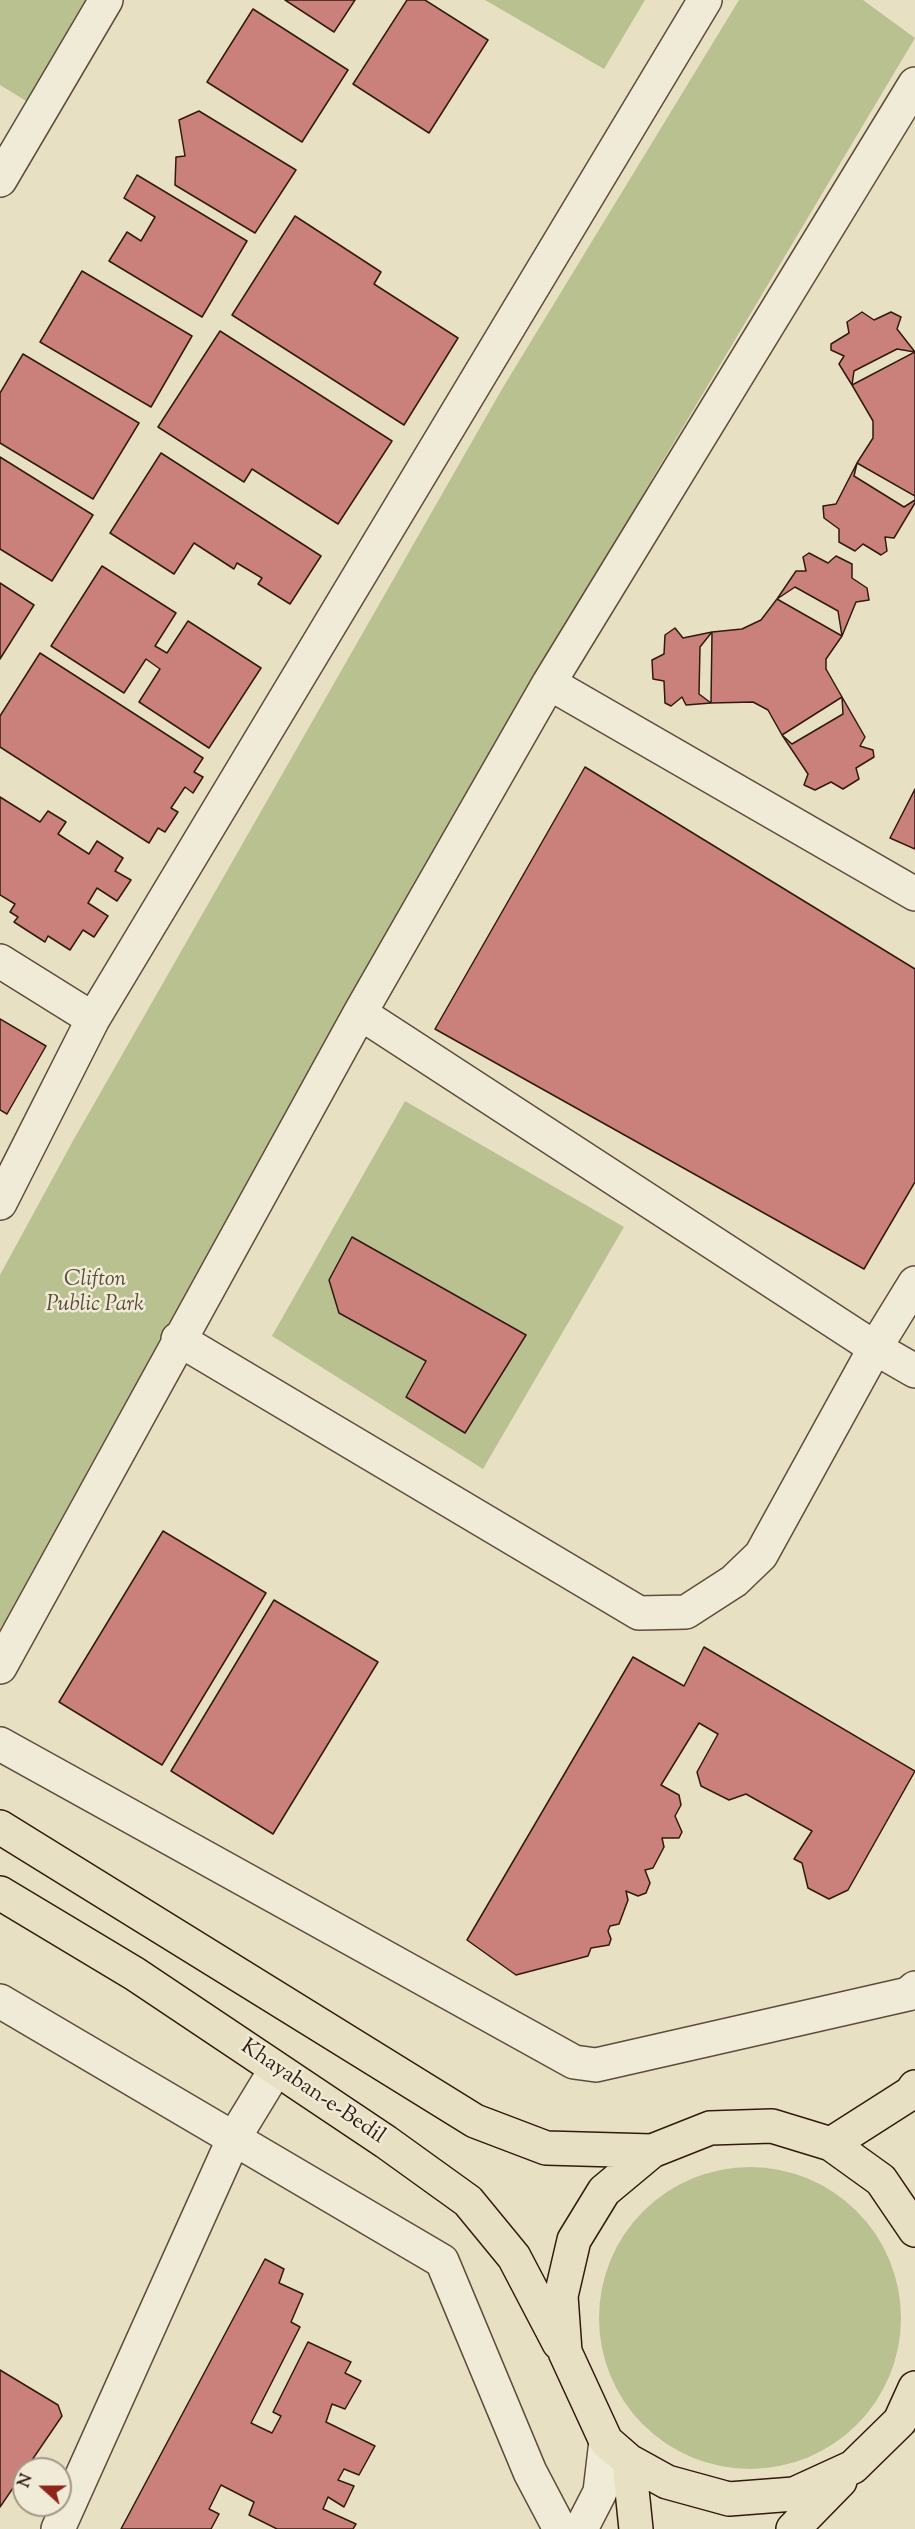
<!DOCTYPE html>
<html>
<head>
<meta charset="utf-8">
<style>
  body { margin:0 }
  #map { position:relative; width:915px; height:2529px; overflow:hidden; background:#e8e0c2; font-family:"Sorts Mill Goudy",serif }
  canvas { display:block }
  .north { position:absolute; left:12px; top:2457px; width:60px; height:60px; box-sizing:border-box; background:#f0ebd7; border:2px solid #a49787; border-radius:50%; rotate:291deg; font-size:16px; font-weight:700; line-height:24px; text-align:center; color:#321a10 }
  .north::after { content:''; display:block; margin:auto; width:21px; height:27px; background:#8f2418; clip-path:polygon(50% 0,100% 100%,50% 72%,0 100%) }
</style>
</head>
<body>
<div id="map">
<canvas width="915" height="2529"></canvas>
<div class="north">N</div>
</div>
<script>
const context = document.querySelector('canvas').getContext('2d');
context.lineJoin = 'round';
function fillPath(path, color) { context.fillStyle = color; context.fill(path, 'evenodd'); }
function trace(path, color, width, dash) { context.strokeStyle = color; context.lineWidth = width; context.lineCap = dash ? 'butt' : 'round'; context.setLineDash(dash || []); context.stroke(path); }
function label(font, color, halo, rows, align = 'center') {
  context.font = font + ' "Sorts Mill Goudy",serif'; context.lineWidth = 5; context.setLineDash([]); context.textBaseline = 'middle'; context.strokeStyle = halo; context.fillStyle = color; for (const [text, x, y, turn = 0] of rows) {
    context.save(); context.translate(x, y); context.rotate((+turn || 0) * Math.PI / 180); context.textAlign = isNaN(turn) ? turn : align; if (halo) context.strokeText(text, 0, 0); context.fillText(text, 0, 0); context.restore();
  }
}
const green = new Path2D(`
  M0 0H106L41 110 0 85Z
  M485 0H645L604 69Z
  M739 0H863L915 38 652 479 311 1084 0 1666V1275L74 1139 502 389Z
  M405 1101 624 1227 483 1469 272 1336Z
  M599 2318a151 151 0 1 1 302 0a151 151 0 1 1-302 0Z`);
const building = new Path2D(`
  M285 0H355L334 32Z
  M407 0H425L488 40 429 133 353 84Z
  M253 9 348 70 302 142 207 82Z
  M199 111 296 170 255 233 175 185 176 157 185 156 179 120Z
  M137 175 247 241 202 317 109 261 127 232 141 241 155 217 124 198Z
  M295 216 381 272 374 284 458 338 404 425 232 315Z
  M82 271 192 336 151 407 40 342Z
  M862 312 874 320 891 312 901 317 897 329 915 352 852 385 839 364 844 356 831 350V344L849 333 847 322Z
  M220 331 392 441 338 524 252 469 244 482 158 427Z
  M897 349 915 352V500L904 507 854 476 857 463 873 438V421L852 385 854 371Z
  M23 354 139 423 93 499 0 443V393Z
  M161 453 321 556 290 604 258 584 262 578 237 563 234 569 194 543 174 574 110 533Z
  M0 457 93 515 52 581 0 549Z
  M857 463 915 496V503L894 538 885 537 887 551 881 555 863 544 855 551 839 542V529L824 518 823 506 836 504Z
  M809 553 828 563 836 556 852 564V578L867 588 869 600 856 602 842 636 777 599 796 571H806L803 557Z
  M102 566 176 613 155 646 167 653 188 621 261 668 209 748 139 702 160 669 146 659 124 693 51 646Z
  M0 583 34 605 0 659Z
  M795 587 838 611 842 636 826 659V669L842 697 843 714 792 744 782 735 768 710 753 702 711 703 699 694 700 647 712 632 742 629 761 620 777 599Z
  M675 628 683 638 712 632 711 703 686 705 682 697 671 706 665 703 664 681 653 679 652 660 664 654 665 635Z
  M40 653 203 758 194 772 203 777 193 793 185 787 171 808 178 812 165 832 158 828 149 843 0 747V716Z
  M842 697 865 737 860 746 873 750 874 757 856 768 859 779 843 789 831 782 815 790 804 785 808 774 782 735Z
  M585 767 915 969V1182L864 1269 435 1029Z
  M915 789V849L890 838Z
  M0 797 40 822 48 811 66 822 58 834 89 854 97 841 123 858 115 871 131 880 117 901 97 888 88 903 108 916 94 937 83 930 70 950 48 936 45 942 14 922 18 917 10 912 15 904 0 895Z
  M0 1019 46 1046 7 1114 0 1110Z
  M352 1237 526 1335 465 1433 406 1397 426 1361 339 1313 329 1280Z
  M163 1531 266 1593 162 1765 59 1702Z
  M274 1600 378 1662 273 1834 171 1771Z
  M704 1647 915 1771 848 1890 829 1899 808 1888 802 1863 794 1859 812 1831 746 1794 729 1800 701 1786 697 1772 718 1734 699 1723 661 1785 679 1795 681 1805 675 1816 682 1832 679 1838H662L664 1847 653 1868 645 1870 650 1883 646 1893 638 1896 626 1891 628 1900 619 1924 610 1926 608 1931 611 1939 609 1945 591 1948 588 1956 516 1975 467 1940 633 1657 684 1686Z
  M265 2259 284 2269 279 2283 303 2294 291 2322 300 2327 251 2423 272 2433 281 2416 273 2412 308 2342 351 2362 345 2373 361 2381 345 2409 332 2404 326 2422 375 2446 359 2475 344 2469 338 2480 354 2486 344 2507 328 2497 323 2509 356 2524 353 2529H277L249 2515 254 2502 221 2485 209 2509 219 2514 211 2529H121Z
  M0 2370 58 2405 62 2416 0 2507Z`);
const minor = new Path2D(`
  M0 180 106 0
  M549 683 915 894
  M0 961 93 1019
  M360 1013 875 1348 915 1371
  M0 1203 93 1019 705 0
  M178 1339 639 1613 686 1612 734 1581 761 1555 875 1348 915 1283
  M0 1667 360 1013 549 683 915 84
  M0 1744 574 2062 596 2065 908 1994 915 1988
  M0 2001 442 2261 530 2472 560 2529
  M58 2529 234 2138 276 2069
  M581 2529 600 2492 606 2441`);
const major = new Path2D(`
  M0 1827 475 2121 546 2148 652 2151
  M0 1893 135 1974 386 2142 468 2201 514 2257 559 2343
  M831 2144 911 2093 915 2087
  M915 2230 881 2180 831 2144 772 2126 710 2128 652 2151 604 2191 574 2240 561 2296 565 2352 606 2441 629 2461 667 2482 729 2499 794 2494 853 2467 900 2421 915 2388
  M629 2461 636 2529
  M793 2529 840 2481`);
const parkNames = [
  ["Clifton",95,1281],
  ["Public Park",95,1306]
];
const streetNames = [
  ["Khayaban-e-Bedil",312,2093,34]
];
fillPath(green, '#b9c191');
fillPath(building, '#cb817b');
trace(building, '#321a10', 1.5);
trace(minor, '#604c3c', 36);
trace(major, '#321a10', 36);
trace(minor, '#f0ebd7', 33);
trace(major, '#e8e0c2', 33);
label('italic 22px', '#5a4c37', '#f0ebd7', parkNames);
label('22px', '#321a10', '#f0ebd7', streetNames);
</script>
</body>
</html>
